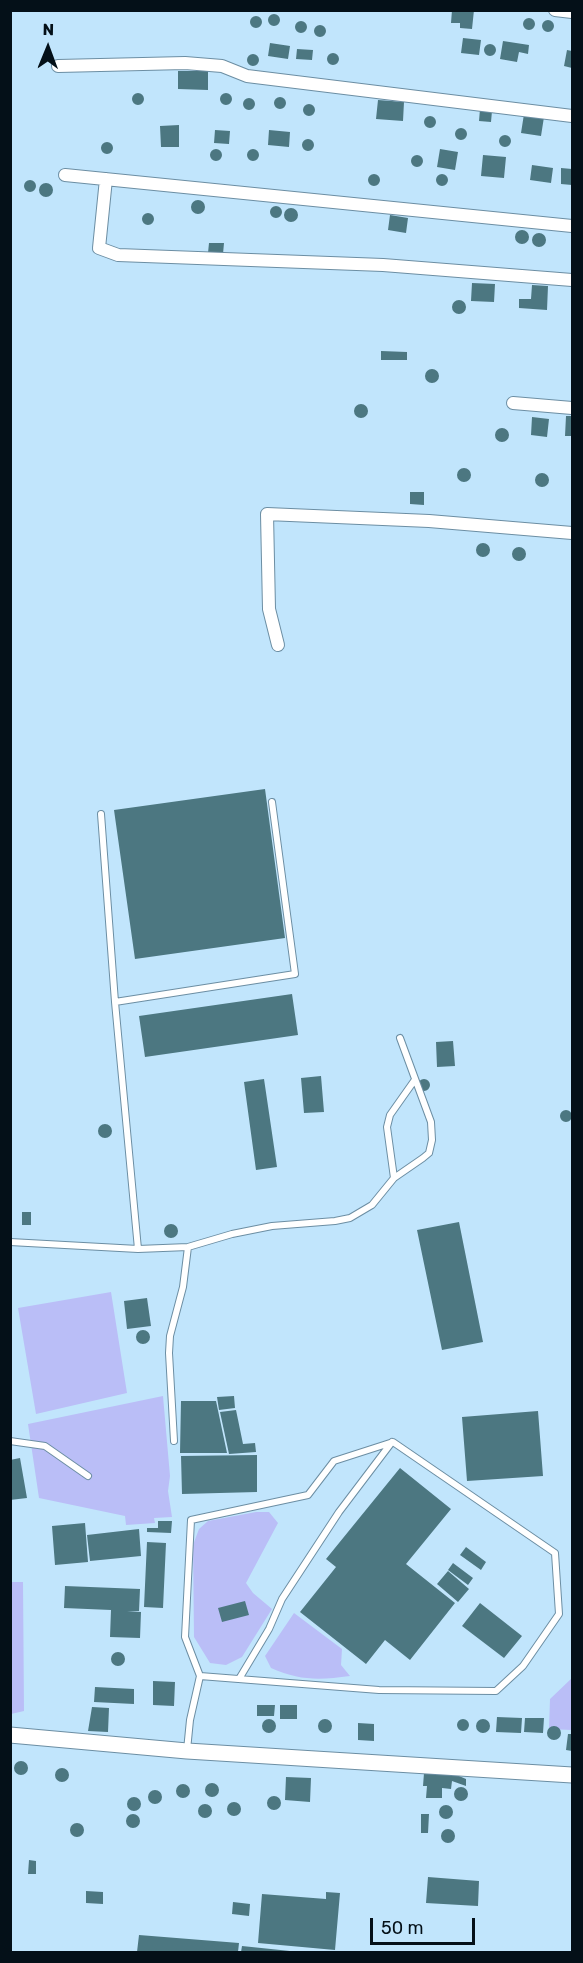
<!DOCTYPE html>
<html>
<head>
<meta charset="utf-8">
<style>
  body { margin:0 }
  #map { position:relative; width:583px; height:1963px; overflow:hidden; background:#c1e5fc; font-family:Rubik,sans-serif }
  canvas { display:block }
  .frame { position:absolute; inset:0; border:12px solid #041018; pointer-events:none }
  .north { position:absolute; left:18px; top:18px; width:60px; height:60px; -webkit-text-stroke:4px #c1e5fc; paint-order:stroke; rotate:1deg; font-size:16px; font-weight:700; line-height:24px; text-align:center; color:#041018 }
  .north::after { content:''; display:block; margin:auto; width:21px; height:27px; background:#041018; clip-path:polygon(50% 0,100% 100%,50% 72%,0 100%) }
  .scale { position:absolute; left:370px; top:1918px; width:105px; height:27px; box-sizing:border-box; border:3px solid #041018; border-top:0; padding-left:8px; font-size:18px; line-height:21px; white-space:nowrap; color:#041018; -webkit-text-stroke:4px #c1e5fc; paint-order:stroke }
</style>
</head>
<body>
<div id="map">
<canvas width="583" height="1963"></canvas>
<div class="frame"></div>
<div class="north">N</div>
<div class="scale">50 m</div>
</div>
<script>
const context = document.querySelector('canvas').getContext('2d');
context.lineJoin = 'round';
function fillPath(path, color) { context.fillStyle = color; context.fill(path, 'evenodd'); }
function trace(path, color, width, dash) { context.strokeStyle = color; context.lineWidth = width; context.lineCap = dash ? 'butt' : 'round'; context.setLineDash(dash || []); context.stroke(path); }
const green = new Path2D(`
  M111 1292 127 1393 36 1414 18 1308Z
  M163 1396 170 1476 168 1491 172 1517 154 1518 155 1523 126 1525 125 1516 39 1498 28 1424Z
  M256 1512H269L278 1523 246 1583 253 1593 272 1609 242 1657 226 1665 210 1663 194 1637 193 1545 199 1529 208 1521Z
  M11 1582H23L24 1711 11 1714Z
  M294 1613 342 1649 341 1665 350 1676C320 1680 300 1681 271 1668L265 1656Z
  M572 1678V1730L549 1729 550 1699Z`);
const building = new Path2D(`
  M452 10H474L472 29 460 28V23H451Z
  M268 20a6 6 0 1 1 12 0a6 6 0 1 1-12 0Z
  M250 22a6 6 0 1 1 12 0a6 6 0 1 1-12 0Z
  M523 24a6 6 0 1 1 12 0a6 6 0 1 1-12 0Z
  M542 26a6 6 0 1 1 12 0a6 6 0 1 1-12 0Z
  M295 27a6 6 0 1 1 12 0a6 6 0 1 1-12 0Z
  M314 31a6 6 0 1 1 12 0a6 6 0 1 1-12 0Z
  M463 38 481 40 479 55 461 53Z
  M503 41 529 45 528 54 519 52 517 62 500 59Z
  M270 43 290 46 288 59 268 56Z
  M484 50a6 6 0 1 1 12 0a6 6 0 1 1-12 0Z
  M297 49 313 50 312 60 296 59Z
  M567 50 572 51V68L564 66Z
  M327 59a6 6 0 1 1 12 0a6 6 0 1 1-12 0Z
  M247 60a6 6 0 1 1 12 0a6 6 0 1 1-12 0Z
  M178 71H208V90L178 89Z
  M220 99a6 6 0 1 1 12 0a6 6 0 1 1-12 0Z
  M132 99a6 6 0 1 1 12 0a6 6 0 1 1-12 0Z
  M274 103a6 6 0 1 1 12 0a6 6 0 1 1-12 0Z
  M243 104a6 6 0 1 1 12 0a6 6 0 1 1-12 0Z
  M378 100 404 102 403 121 376 119Z
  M303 110a6 6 0 1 1 12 0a6 6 0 1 1-12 0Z
  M480 109 492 111 491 122 479 121Z
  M524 114 544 117 541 136 521 133Z
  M424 122a6 6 0 1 1 12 0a6 6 0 1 1-12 0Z
  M179 125V147H161L160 126Z
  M455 134a6 6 0 1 1 12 0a6 6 0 1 1-12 0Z
  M215 130 230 131 229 144 214 143Z
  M269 130 290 132 289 147 268 145Z
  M499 141a6 6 0 1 1 12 0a6 6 0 1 1-12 0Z
  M302 145a6 6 0 1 1 12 0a6 6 0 1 1-12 0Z
  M101 148a6 6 0 1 1 12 0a6 6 0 1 1-12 0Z
  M247 155a6 6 0 1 1 12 0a6 6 0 1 1-12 0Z
  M210 155a6 6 0 1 1 12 0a6 6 0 1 1-12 0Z
  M440 149 458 152 455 170 437 167Z
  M411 161a6 6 0 1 1 12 0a6 6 0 1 1-12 0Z
  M483 155 506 157 504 178 481 176Z
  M532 165 553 168 551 183 530 180Z
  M561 168 572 169V185L561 184Z
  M368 180a6 6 0 1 1 12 0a6 6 0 1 1-12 0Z
  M436 180a6 6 0 1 1 12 0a6 6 0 1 1-12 0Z
  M24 186a6 6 0 1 1 12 0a6 6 0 1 1-12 0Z
  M39 190a7 7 0 1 1 14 0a7 7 0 1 1-14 0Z
  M191 207a7 7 0 1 1 14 0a7 7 0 1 1-14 0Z
  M270 212a6 6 0 1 1 12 0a6 6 0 1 1-12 0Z
  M284 215a7 7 0 1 1 14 0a7 7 0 1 1-14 0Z
  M142 219a6 6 0 1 1 12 0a6 6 0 1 1-12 0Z
  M390 215 408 218 406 233 388 230Z
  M515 237a7 7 0 1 1 14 0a7 7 0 1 1-14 0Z
  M532 240a7 7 0 1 1 14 0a7 7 0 1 1-14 0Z
  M209 243H224L223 254 208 253Z
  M472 283 495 284 494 302 471 301Z
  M532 285 548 286 547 310 519 308V299H531Z
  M452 307a7 7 0 1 1 14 0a7 7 0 1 1-14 0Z
  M381 351 407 352V360H381Z
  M425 376a7 7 0 1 1 14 0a7 7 0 1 1-14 0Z
  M354 411a7 7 0 1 1 14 0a7 7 0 1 1-14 0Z
  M566 416H572V436H565Z
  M532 417 549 419 547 437 531 435Z
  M495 435a7 7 0 1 1 14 0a7 7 0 1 1-14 0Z
  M457 475a7 7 0 1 1 14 0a7 7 0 1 1-14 0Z
  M535 480a7 7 0 1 1 14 0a7 7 0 1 1-14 0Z
  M410 492H424V505L410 504Z
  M476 550a7 7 0 1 1 14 0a7 7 0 1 1-14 0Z
  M512 554a7 7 0 1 1 14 0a7 7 0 1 1-14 0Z
  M265 789 285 938 135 959 114 810Z
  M292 994 298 1035 145 1057 139 1016Z
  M453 1041 455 1066 437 1067 436 1042Z
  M321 1076 324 1112 304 1113 301 1078Z
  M418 1085a6 6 0 1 1 12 0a6 6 0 1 1-12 0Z
  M264 1079 277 1167 256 1170 244 1082Z
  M560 1116a6 6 0 1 1 12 0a6 6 0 1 1-12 0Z
  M98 1131a7 7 0 1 1 14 0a7 7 0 1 1-14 0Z
  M22 1212H31V1225H22Z
  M459 1222 483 1342 442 1350 417 1230Z
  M164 1231a7 7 0 1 1 14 0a7 7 0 1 1-14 0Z
  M147 1298 151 1326 127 1329 124 1301Z
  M136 1337a7 7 0 1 1 14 0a7 7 0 1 1-14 0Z
  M234 1396 235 1408 219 1410 217 1397Z
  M181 1401H216L227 1453H180Z
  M236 1410 243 1444 255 1443 256 1452 229 1454 220 1412Z
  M538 1411 543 1476 467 1481 462 1417Z
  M257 1455V1492L182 1494 181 1456Z
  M20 1458 27 1498 10 1500V1460Z
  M400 1468 451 1509 406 1564 455 1603 410 1660 385 1640 366 1664 300 1612 336 1567 326 1559Z
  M158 1521H172L171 1533 147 1532V1528H158Z
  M85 1523 88 1562 55 1565 52 1526Z
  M139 1529 141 1556 90 1561 87 1535Z
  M147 1542 166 1543 163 1608 144 1607Z
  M466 1547 486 1562 481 1570 460 1555Z
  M453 1563 473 1578 468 1585 448 1570Z
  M448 1571 469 1589 458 1602 437 1584Z
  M65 1586 140 1589 139 1611H127L141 1612 140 1638 110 1637 111 1610 64 1608Z
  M245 1601 249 1615 222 1622 218 1608Z
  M480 1603 522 1636 504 1658 462 1626Z
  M111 1659a7 7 0 1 1 14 0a7 7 0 1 1-14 0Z
  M153 1681 175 1682 174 1706 153 1705Z
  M95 1687 134 1689V1704L94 1702Z
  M257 1705H275L274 1716H257Z
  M280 1705H297V1719H280Z
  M92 1707 109 1708 108 1732 88 1731Z
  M497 1717 522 1718 521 1733 496 1732Z
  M525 1718H544L543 1733 524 1732Z
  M457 1725a6 6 0 1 1 12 0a6 6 0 1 1-12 0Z
  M476 1726a7 7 0 1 1 14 0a7 7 0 1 1-14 0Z
  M318 1726a7 7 0 1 1 14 0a7 7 0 1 1-14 0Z
  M262 1726a7 7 0 1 1 14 0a7 7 0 1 1-14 0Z
  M358 1723 374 1724V1741L358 1740Z
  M547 1733a7 7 0 1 1 14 0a7 7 0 1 1-14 0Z
  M568 1734H572V1751L566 1750Z
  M14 1768a7 7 0 1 1 14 0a7 7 0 1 1-14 0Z
  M55 1775a7 7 0 1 1 14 0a7 7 0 1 1-14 0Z
  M424 1773H452L466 1779V1786L452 1781 451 1789 442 1788V1798H426L427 1786H423Z
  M286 1777 311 1778 310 1802 285 1800Z
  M205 1790a7 7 0 1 1 14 0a7 7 0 1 1-14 0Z
  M176 1791a7 7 0 1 1 14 0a7 7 0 1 1-14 0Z
  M454 1794a7 7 0 1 1 14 0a7 7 0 1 1-14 0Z
  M148 1797a7 7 0 1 1 14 0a7 7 0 1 1-14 0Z
  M267 1803a7 7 0 1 1 14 0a7 7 0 1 1-14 0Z
  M127 1804a7 7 0 1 1 14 0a7 7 0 1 1-14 0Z
  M227 1809a7 7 0 1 1 14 0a7 7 0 1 1-14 0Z
  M198 1811a7 7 0 1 1 14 0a7 7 0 1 1-14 0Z
  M439 1812a7 7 0 1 1 14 0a7 7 0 1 1-14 0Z
  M421 1814H429L428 1833H421Z
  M126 1821a7 7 0 1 1 14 0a7 7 0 1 1-14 0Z
  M70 1830a7 7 0 1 1 14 0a7 7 0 1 1-14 0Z
  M441 1836a7 7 0 1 1 14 0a7 7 0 1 1-14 0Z
  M29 1860 36 1861V1874H28Z
  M428 1877 479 1881 478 1906 426 1903Z
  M86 1891 103 1892V1904L86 1903Z
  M326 1892 340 1893 335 1950 258 1943 262 1894 326 1899Z
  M233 1902 250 1904 249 1916 232 1914Z
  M139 1935 239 1943 238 1952H137Z
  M242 1946 290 1951V1952H241Z`);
const service = new Path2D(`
  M101 814 115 1002 295 974 272 802
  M115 1002 138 1249
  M394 1178 387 1127 390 1115 414 1081
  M10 1242 138 1249 188 1247
  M10 1441 45 1446 88 1476
  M174 1441 169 1353 170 1336 183 1287 188 1247 232 1234 272 1226 335 1221 350 1218 372 1205 394 1178 423 1158 429 1153 432 1140 431 1122 400 1038
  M239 1679 269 1629 282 1599 339 1512 392 1442
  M187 1750 190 1720 200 1676 185 1637 191 1520 308 1495 334 1461 393 1442 555 1553 559 1614 523 1666 496 1691 379 1690 200 1676`);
const minor = new Path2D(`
  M555 10 572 12
  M58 66 185 63 222 66 247 76 572 116
  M65 175 572 226
  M106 179 99 248 118 255 383 265 572 280
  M513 403 572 408
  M278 645 269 609 267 514 429 521 572 533`);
const tertiary = new Path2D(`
  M10 1735 187 1751 572 1775`);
fillPath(green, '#babef7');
fillPath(building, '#4c7781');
trace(service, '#6c8ea3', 8);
trace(minor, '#6c8ea3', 14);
trace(tertiary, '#6c8ea3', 17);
trace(service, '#fff', 6);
trace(minor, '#fff', 12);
trace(tertiary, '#fff', 15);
</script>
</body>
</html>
